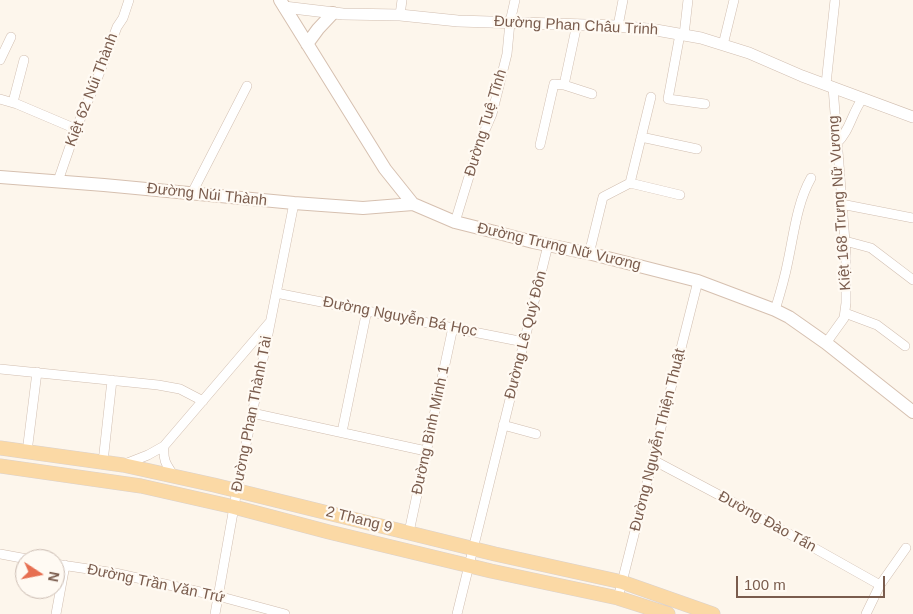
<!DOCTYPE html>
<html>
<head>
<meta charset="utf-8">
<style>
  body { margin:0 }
  #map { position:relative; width:913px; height:614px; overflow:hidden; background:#fdf6ec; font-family:Helvetica,sans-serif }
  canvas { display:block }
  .north { position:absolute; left:15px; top:549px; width:50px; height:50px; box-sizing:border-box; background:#fffaf3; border:1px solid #cabbb1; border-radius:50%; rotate:101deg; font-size:14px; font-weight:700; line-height:20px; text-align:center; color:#7a5c4d }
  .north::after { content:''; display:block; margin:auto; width:18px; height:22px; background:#e76f51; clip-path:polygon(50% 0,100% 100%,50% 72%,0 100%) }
  .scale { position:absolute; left:736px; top:576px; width:149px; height:22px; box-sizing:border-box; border:2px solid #7a5c4d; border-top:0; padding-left:6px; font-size:15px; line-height:18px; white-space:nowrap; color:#7a5c4d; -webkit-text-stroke:4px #fffaf3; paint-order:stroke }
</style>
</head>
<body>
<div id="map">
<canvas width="913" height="614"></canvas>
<div class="north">N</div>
<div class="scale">100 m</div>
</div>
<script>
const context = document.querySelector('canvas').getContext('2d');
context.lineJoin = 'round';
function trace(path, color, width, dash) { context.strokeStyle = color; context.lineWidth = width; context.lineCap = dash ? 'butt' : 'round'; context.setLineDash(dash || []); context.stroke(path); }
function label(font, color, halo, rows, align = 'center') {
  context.font = font + ' Helvetica,sans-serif'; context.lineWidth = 4.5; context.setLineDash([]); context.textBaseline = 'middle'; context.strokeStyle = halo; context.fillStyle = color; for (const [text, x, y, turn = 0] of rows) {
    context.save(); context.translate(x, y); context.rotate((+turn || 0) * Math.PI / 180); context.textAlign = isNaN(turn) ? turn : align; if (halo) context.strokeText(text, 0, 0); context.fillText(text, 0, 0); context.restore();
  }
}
const minor = new Path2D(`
  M400 15 402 0
  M618 26 623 0
  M680 34 668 99 705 104
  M684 35 688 0
  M723 45 734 0
  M0 60 11 37
  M826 84 835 0
  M564 85 577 24
  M0 99 17 104 76 129
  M13 102 24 60
  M641 137 697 149
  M837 143C850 131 852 112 863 98
  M540 145 554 84 564 85 592 94
  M58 181 76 129 96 82 117 27 123 18 129 0
  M630 183 680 195
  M192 193 247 86
  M841 204 913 218
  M455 222 479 144 492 114 507 54 510 22 515 0
  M845 241 871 248 913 280
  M589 254 603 197 630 183 651 97
  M276 293 524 342
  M775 310C780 294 785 277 788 261 794 233 797 203 811 178
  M845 313 877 325 905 346
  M826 343 844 318 846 303V255L833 87
  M0 369 158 385 180 389 203 401
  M252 413 426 451
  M503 425 536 434
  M342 432 367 310
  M164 446C163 461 166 464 174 476
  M27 452 37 372
  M653 460 736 504 880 585
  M103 462 112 380
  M125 464 148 455 164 446 270 322
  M409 532 453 327
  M0 554 27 559
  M55 564 115 573 218 596 285 614
  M618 598 698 281
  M56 614 65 565
  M215 614 237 490 294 203
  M457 614 548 245
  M866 614 880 585 906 548`);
const tertiary = new Path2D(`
  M284 7 343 14 400 15 458 21 618 26 656 30 701 38 749 53 802 76 913 117`);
const secondary = new Path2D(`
  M280 0 385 169 413 204 455 222 491 231 533 242 592 254 698 281 775 310 789 317 826 343 913 412
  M307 44 318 29 333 13
  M0 177 104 185 294 203 363 208 413 204`);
const primary = new Path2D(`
  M0 448 123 465 214 485 495 554 622 582 713 614
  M0 466 141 486 234 507 329 532 491 571 618 598 668 614`);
const streetNames = [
  ["Đường Phan Châu Trinh",576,26,3],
  ["Kiệt 62 Núi Thành",92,90,-69],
  ["Đường Tuệ Tĩnh",486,123,-73],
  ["Đường Núi Thành",207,195,6],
  ["Kiệt 168 Trưng Nữ Vương",840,203,-94],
  ["Đường Trưng Nữ Vương",559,247,13],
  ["Đường Nguyễn Bá Học",400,317,11],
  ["Đường Lê Quý Đôn",526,335,-76],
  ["Đường Phan Thành Tài",252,414,-79],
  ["Đường Bình Minh 1",431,430,-78],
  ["Đường Nguyễn Thiện Thuật",658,440,-76],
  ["2 Thang 9",359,520,14],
  ["Đường Đào Tấn",767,522,29],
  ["Đường Trần Văn Trứ",156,584,12]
];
trace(minor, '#d1beb0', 10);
trace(tertiary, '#d1beb0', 12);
trace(secondary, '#d6c0b0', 14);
trace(primary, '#dad1cd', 15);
trace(minor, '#fff', 9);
trace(tertiary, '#fff', 11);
trace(secondary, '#fff', 12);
trace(primary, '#fbd9a5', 14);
label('15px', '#7a5c4d', '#fffaf3', streetNames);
</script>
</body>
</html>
